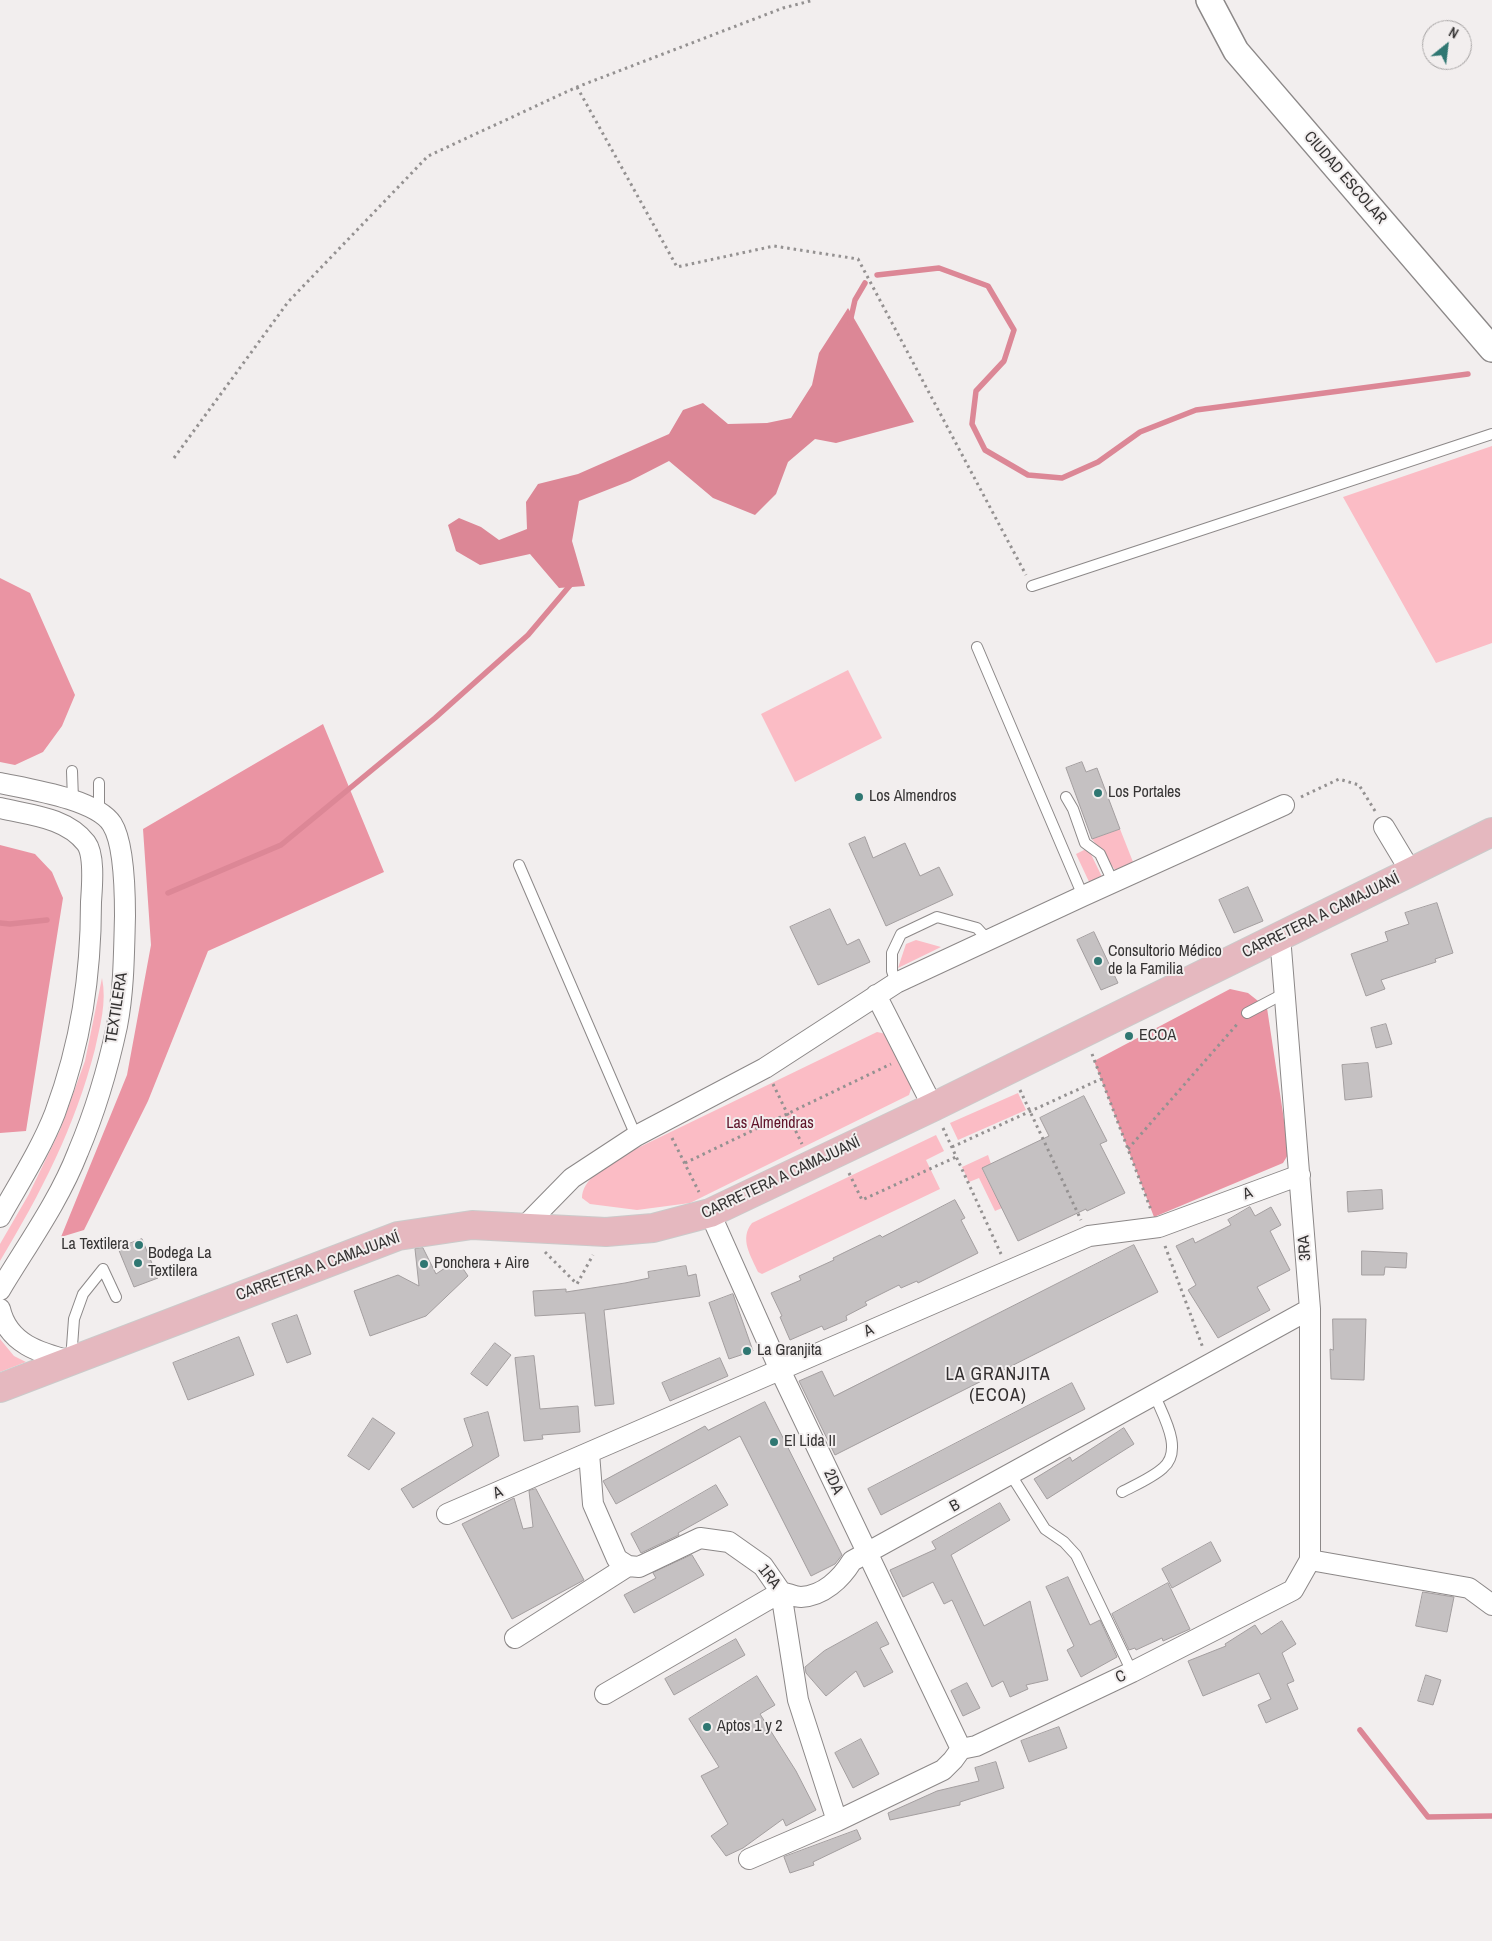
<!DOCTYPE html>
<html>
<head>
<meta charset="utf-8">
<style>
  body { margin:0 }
  #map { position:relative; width:1492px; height:1941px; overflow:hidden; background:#f2eeee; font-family:"Archivo Narrow",sans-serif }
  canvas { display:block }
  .north { position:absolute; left:1422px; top:20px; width:50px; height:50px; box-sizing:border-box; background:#f2eeee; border:1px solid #a7a4a4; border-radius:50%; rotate:29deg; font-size:14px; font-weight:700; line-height:20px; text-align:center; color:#363434 }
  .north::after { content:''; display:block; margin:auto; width:18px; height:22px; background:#2f7772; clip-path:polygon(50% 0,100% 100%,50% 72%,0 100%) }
</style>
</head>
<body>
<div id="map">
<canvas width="1492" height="1941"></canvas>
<div class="north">N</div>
</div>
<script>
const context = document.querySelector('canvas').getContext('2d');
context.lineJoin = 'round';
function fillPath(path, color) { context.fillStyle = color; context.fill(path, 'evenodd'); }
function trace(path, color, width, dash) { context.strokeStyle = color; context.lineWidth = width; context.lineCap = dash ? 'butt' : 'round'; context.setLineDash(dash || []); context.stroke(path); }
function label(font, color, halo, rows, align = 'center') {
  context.font = font + ' "Archivo Narrow",sans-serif'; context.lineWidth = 4; context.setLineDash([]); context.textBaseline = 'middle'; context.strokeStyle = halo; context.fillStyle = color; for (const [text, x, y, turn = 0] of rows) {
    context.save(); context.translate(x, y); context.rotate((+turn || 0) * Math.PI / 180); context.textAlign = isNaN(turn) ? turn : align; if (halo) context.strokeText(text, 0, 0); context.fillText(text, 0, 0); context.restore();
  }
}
const green = new Path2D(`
  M1492 446V643L1436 663 1343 497Z
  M848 670 882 738 795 782 761 714Z
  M1120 829 1135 867 1118 874 1092 839Z
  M1088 848 1104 881 1091 886 1076 854Z
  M916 940 941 947 898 968 906 944Z
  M102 978C107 1002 100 1026 95 1049 75 1127 41 1193 0 1261V1244L29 1194 60 1130 85 1061Z
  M877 1032 886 1034 912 1086 909 1095 690 1203 637 1210 590 1204 582 1198C582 1179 606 1167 619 1157Z
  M1018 1093 1026 1110 958 1140 950 1123Z
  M936 1135 944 1151 926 1160 940 1189 762 1274 758 1272C751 1256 739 1239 752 1223Z
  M988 1155 991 1164 982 1169 1002 1208 995 1211 979 1178 969 1182 962 1167Z
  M0 1339 14 1356 26 1362 0 1372Z`);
const forest = new Path2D(`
  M0 578 30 593 75 695 62 726 43 752 15 765 0 762Z
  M323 724 384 872 208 951 148 1101 84 1230 61 1237 127 1075 151 945 143 829Z
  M0 845 35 854 52 872 63 898 26 1131 0 1133Z
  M1230 989 1248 993 1267 1008 1289 1153 1283 1163 1154 1217 1094 1061Z`);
const water = new Path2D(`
  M848 308 914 422 836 443 815 439 788 462 776 494 755 515 713 498 669 461 630 481 579 501 572 541 585 586 559 588 530 554 480 565 456 551 448 525 459 518 481 527 499 540 527 529 526 502 538 484 578 474 669 434 683 410 703 403 728 424 767 423 791 418 812 385 819 353Z`);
const stream = new Path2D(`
  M877 275 939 268 988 286 1014 330 1004 361 976 391 972 424 985 450 1028 475 1062 478 1098 462 1140 432 1196 410 1468 374
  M850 322 855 300 865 283
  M168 893 281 845 435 718 528 635 572 583
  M0 923 10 924 47 920
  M1360 1730 1428 1817 1492 1816`);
const building = new Path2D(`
  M1082 762 1086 772 1097 768 1120 829 1092 839 1066 768Z
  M865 837 873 858 905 843 920 876 939 867 953 895 886 926 849 844Z
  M1248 887 1263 921 1234 933 1219 900Z
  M1437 903 1453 953 1435 959 1436 962 1381 980 1385 989 1366 996 1351 954 1388 941 1385 932 1409 924 1405 913Z
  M830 909 847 945 859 939 870 962 818 985 790 927Z
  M1094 932 1118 983 1101 990 1077 940Z
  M1386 1024 1392 1044 1376 1048 1371 1028Z
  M1368 1063 1372 1097 1345 1100 1342 1065Z
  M1084 1096 1107 1141 1100 1144 1125 1193 1087 1211 1086 1209 1018 1241 982 1168 1049 1136 1040 1118Z
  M1382 1190 1383 1209 1348 1212 1347 1192Z
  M955 1200 965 1218 961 1220 978 1253 918 1283 917 1281 901 1288 899 1285 865 1302 867 1305 846 1316 847 1320 824 1330 822 1326 790 1340 780 1317 782 1316 771 1293 801 1280 799 1276 834 1260 833 1258 880 1235 882 1237Z
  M1250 1207 1255 1216 1271 1207 1281 1225 1270 1231 1290 1270 1257 1287 1270 1310 1218 1338 1188 1290 1196 1285 1176 1246 1193 1238 1195 1243 1231 1225 1228 1220Z
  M142 1239 158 1278 134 1287 118 1248Z
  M1134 1245 1158 1292 835 1455 799 1381 822 1371 834 1396Z
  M423 1248 436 1274 457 1260 468 1276 426 1316 370 1336 354 1291 398 1275 419 1286 415 1249Z
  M1362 1251 1407 1253 1406 1268 1385 1267 1384 1275H1362Z
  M686 1266 688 1276 696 1274 700 1296 604 1310 614 1404 595 1406 585 1313 535 1316 533 1291 566 1289V1292L625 1283 649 1278 648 1272Z
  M733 1294 753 1351 729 1359 709 1303Z
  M297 1315 311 1354 287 1363 272 1324Z
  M1333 1319H1366L1364 1380 1331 1379 1330 1349 1333 1350Z
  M239 1337 254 1375 188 1400 173 1363Z
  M495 1343 511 1355 487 1386 471 1374Z
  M534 1356 540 1409 578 1406 580 1432 542 1435 543 1439 524 1441 515 1358Z
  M720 1358 728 1376 670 1401 662 1383Z
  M1072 1383 1085 1409 881 1515 868 1489Z
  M765 1402 842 1555 835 1564 811 1576 740 1436 616 1504 603 1481 705 1426 708 1430Z
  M488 1412 499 1456 413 1508 401 1489 473 1446 464 1419Z
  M373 1418 395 1433 369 1470 348 1456Z
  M1124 1428 1134 1444 1047 1499 1034 1479 1070 1457 1072 1461Z
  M716 1485 728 1505 678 1533 679 1535 641 1553 631 1534Z
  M536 1489 584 1580 512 1619 462 1524 514 1498 523 1529 533 1527 529 1491Z
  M1000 1503 1010 1520 951 1555 984 1626 1030 1601 1048 1680 1026 1685 1028 1689 1010 1697 1003 1681 992 1687 952 1600 944 1604 933 1582 903 1597 890 1570 936 1549 932 1542Z
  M1211 1542 1221 1561 1172 1588 1162 1569Z
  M692 1555 704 1575 634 1613 624 1595 656 1578 653 1573Z
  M1068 1577 1090 1625 1100 1620 1117 1657 1081 1677 1067 1650 1074 1646 1046 1587Z
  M1168 1583 1190 1629 1163 1641 1162 1638 1136 1650 1135 1648 1129 1650 1112 1614Z
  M1423 1592 1454 1597 1447 1632 1416 1626Z
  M1282 1621 1296 1644 1282 1653 1294 1681 1287 1684 1298 1709 1266 1723 1258 1705 1271 1699 1259 1673 1203 1696 1188 1661 1226 1646 1225 1644 1255 1625 1261 1634Z
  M877 1622 889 1644 880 1648 893 1672 864 1687 856 1671 826 1696 806 1673 805 1667 824 1651Z
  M736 1639 745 1655 674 1695 665 1679Z
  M1426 1675 1441 1680 1433 1705 1418 1701Z
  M757 1676 775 1705 760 1714 796 1771 816 1810 786 1826 783 1819 743 1848 726 1856 711 1836 728 1824 701 1776 719 1767 689 1719Z
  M967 1683 980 1708 963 1716 951 1691Z
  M1059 1727 1067 1748 1029 1762 1021 1741Z
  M861 1739 879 1774 853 1788 835 1753Z
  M996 1762 1004 1788 960 1802V1805L890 1820 888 1813 937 1791 979 1781 975 1768Z
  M857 1830 861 1839 813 1862 814 1865 790 1873 784 1857Z`);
const path = new Path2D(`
  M577 87 677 267 774 246 858 259 1026 575
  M174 458 288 302 428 156 577 87 783 8 814 0
  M1301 797 1339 779 1359 785 1375 811
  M1092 1054 1151 1210
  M773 1084 802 1144
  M1020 1090 1081 1220
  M943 1128 1001 1254
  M672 1138 699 1192
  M952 1147 1101 1079
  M1128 1149 1239 1022
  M685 1163 891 1064
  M849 1173 862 1200 956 1157
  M1165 1246 1203 1348
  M545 1252 577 1284 593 1255`);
const service = new Path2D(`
  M1032 586 1492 434
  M977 647 1083 896
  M72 771 73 800
  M99 783V811
  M1066 797 1073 809 1085 843 1100 854 1113 882
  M519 865 636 1136
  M896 983 892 971V953L901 934 937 917 977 928 988 940
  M1247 1013 1285 993
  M71 1360 74 1319 83 1294 103 1269 116 1297
  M1011 1475 1045 1529 1064 1542 1076 1555 1132 1672
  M1122 1492C1135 1485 1152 1478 1163 1468 1184 1450 1163 1416 1155 1396`);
const minor = new Path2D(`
  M0 783C28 789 96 799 112 824 124 843 125 893 125 916 124 952 124 990 117 1026 108 1068 95 1112 78 1152 59 1201 27 1245 0 1290
  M0 808C29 815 66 817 86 843 95 855 92 887 91 902 91 976 81 1043 55 1113 41 1149 19 1183 0 1217
  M1384 827 1411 872
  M1280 936 1310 1309V1560
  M876 995 933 1107
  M710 1213 780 1370 961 1749
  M523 1228 572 1178 636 1136 765 1068 896 983 1083 896 1284 805
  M0 1309C8 1344 40 1353 71 1361
  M589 1453 593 1504 617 1559 628 1566 639 1567 700 1538 729 1542 763 1566 781 1592 798 1700 837 1821
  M447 1514 1089 1236 1159 1227 1300 1175
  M1310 1560 1469 1588 1492 1605
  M515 1638 628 1566
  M605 1694 781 1592C787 1593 795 1597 801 1597 823 1596 841 1579 852 1561L1310 1309
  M749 1859 837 1821 943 1770 953 1760 961 1749 976 1746 1132 1672 1293 1590 1310 1560`);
const tertiary = new Path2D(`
  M1209 0 1236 51 1492 349`);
const primary = new Path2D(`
  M0 1388 398 1236 472 1225 606 1232 653 1228 710 1213 933 1107 1492 832`);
const markers = [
  [1098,793,5,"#2f7772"],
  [859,797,5,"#2f7772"],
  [1098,961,5,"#2f7772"],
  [1129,1036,5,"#2f7772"],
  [139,1245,5,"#2f7772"],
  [138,1263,5,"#2f7772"],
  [424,1264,5,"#2f7772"],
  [747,1351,5,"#2f7772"],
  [774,1442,5,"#2f7772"],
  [707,1727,5,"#2f7772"]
];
const streetNames = [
  ["CIUDAD ESCOLAR",1345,178,49],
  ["CARRETERA A CAMAJUANÍ",1321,916,-26],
  ["TEXTILERA",117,1008,-81],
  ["CARRETERA A CAMAJUANÍ",781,1178,-25],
  ["A",1248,1194,-20],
  ["3RA",1305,1248,-94],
  ["CARRETERA A CAMAJUANÍ",318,1267,-20],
  ["A",869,1331,-24],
  ["2DA",833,1482,65],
  ["A",498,1493,-23],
  ["B",955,1506,-29],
  ["1RA",769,1577,52],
  ["C",1121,1677,-25]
];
const poiNames = [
  ["Los Portales",1108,793],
  ["Los Almendros",869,797],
  ["Consultorio Médico",1108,952],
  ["de la Familia",1108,970],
  ["ECOA",1139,1036],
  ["La Textilera",129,1245,"right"],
  ["Bodega La",148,1254],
  ["Textilera",148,1272],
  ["Ponchera + Aire",434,1264],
  ["La Granjita",757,1351],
  ["El Lida II",784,1442],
  ["Aptos 1 y 2",717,1727]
];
const parkNames = [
  ["Las Almendras",770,1124]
];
const neighbourhoodNames = [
  ["LA GRANJITA",998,1375],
  ["(ECOA)",998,1396]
];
fillPath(green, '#fbbcc5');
fillPath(forest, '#ea94a3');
fillPath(water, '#dc8796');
trace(stream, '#dc8796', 5.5);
fillPath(building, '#c5c1c2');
trace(building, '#a39e9f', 1);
trace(service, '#8c8888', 12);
trace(minor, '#8c8888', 22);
trace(tertiary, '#8c8888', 28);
trace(primary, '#cbcaca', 30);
trace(path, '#949191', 3, [2.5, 4]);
trace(service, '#fff', 10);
trace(minor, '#fff', 20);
trace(tertiary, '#fff', 25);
trace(primary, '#e5b8bf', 28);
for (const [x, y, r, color] of markers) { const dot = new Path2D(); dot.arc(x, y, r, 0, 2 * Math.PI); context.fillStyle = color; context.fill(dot); trace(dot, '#f2eeee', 2); }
label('16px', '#363434', '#f2eeee', streetNames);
label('16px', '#363434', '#f2eeee', poiNames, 'left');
label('16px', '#5f1329', '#f2eeee', parkNames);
context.letterSpacing = '1px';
label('18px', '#332f30', '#f2eeee', neighbourhoodNames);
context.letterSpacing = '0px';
</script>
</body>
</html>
